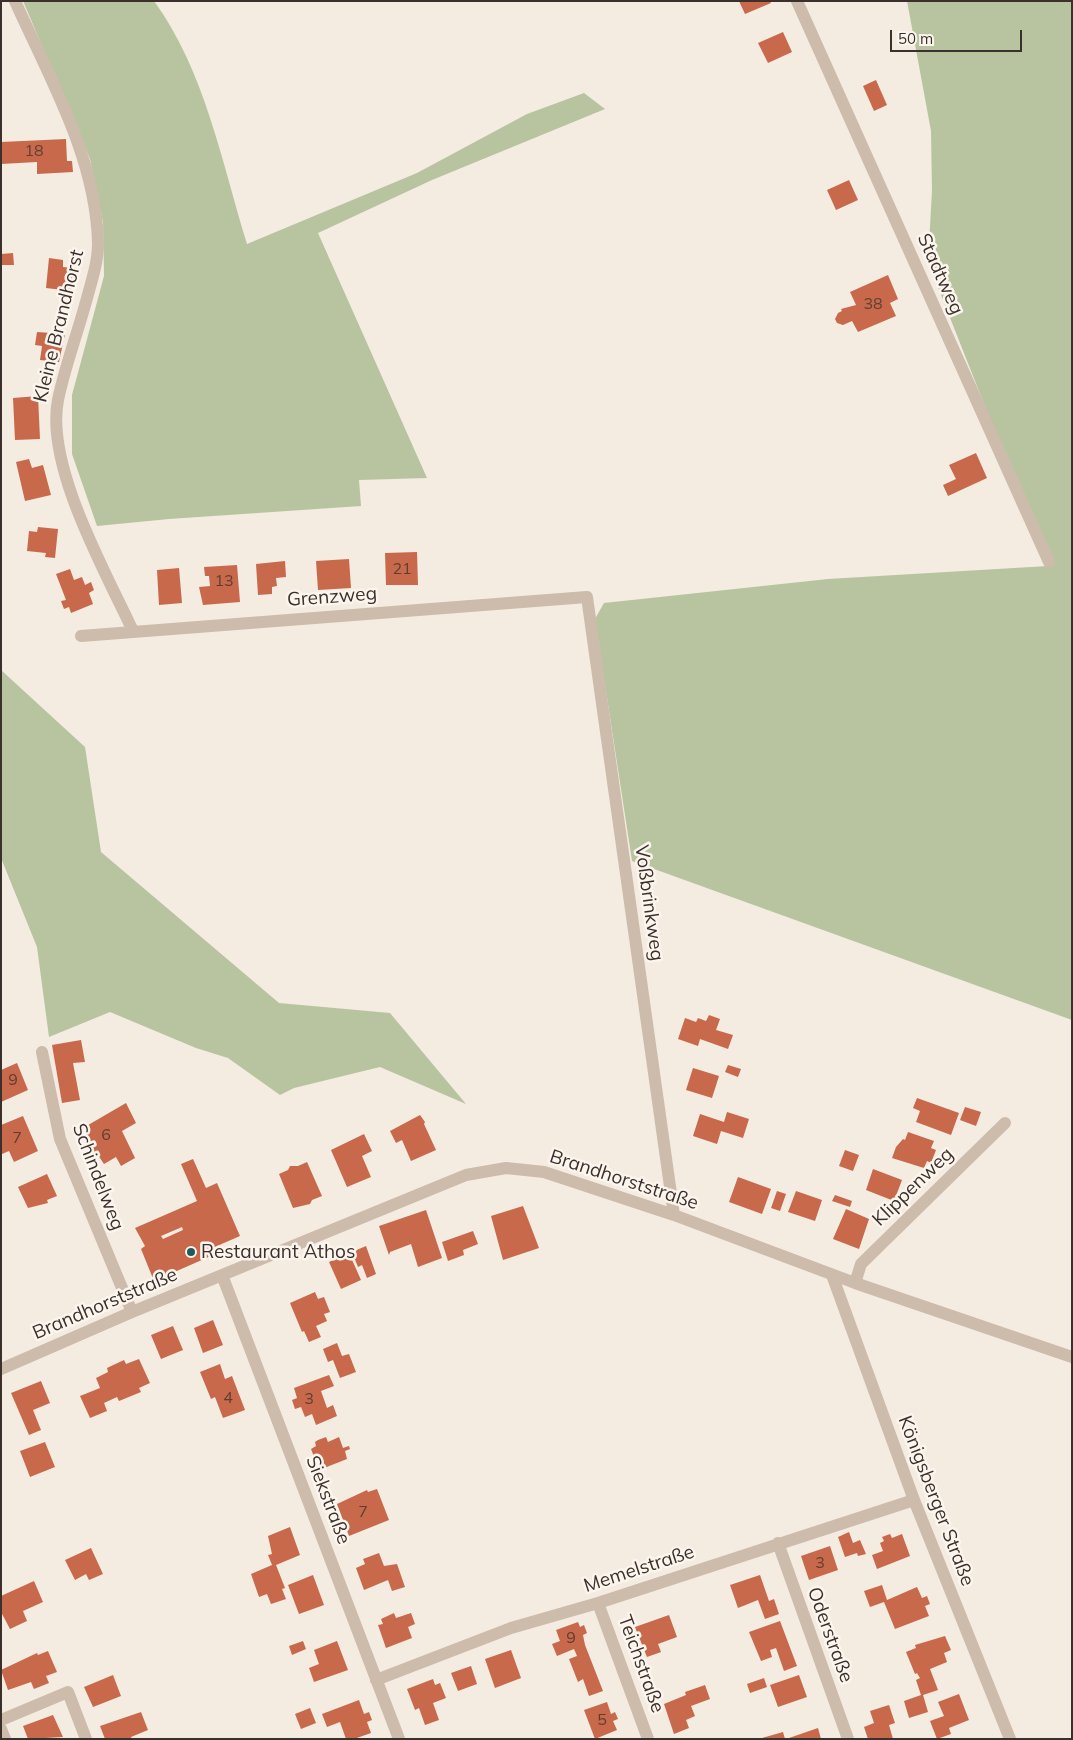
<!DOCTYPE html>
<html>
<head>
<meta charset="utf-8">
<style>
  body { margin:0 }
  #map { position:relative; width:1073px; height:1740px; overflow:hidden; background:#f4ebe1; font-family:Mulish,sans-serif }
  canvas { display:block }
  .frame { position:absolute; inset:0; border:2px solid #3b302b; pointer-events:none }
  .scale { position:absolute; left:890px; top:30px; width:132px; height:22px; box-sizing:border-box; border:2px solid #3b302b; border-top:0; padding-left:6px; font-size:15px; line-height:18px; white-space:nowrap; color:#3b302b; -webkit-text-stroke:4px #fbf5ee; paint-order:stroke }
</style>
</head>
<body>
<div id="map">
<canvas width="1073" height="1740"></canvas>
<div class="frame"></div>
<div class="scale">50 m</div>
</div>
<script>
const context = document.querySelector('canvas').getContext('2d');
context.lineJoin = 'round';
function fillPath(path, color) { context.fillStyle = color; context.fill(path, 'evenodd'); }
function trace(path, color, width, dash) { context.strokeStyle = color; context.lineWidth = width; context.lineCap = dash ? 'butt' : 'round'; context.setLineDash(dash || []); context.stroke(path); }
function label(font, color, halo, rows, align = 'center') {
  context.font = font + ' Mulish,sans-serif'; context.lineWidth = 5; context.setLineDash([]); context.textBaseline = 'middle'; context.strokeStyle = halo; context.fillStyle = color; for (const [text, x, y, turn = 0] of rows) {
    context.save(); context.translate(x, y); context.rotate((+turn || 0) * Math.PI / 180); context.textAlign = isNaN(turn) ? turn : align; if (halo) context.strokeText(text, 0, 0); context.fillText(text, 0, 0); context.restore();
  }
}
const green = new Path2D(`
  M23 1H154C205 71 222 163 247 244L417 173 527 114 584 93 605 109 432 180 318 233 427 478 359 480 361 506 169 519 97 526 72 454V395L104 276 103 222 90 159Z
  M907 1H1072V1020L632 861 595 619 604 603 828 579 1048 566 928 262 932 191 931 131Z
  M1 670 85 747 101 852 279 1003 390 1013 466 1104 380 1067 294 1088 280 1095 228 1058 196 1048 110 1012 49 1037 37 947 1 858Z`);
const building = new Path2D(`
  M739 1H770L771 3 745 14Z
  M783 32 792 52 768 63 758 43Z
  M876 80 887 105 874 111 863 86Z
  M66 139 67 161H72L73 172 37 174V162L1 164V142Z
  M849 180 858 200 836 210 827 190Z
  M13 253 14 265H1V254Z
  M49 258 63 260V267L73 268 71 291 46 288Z
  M888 275 898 299 890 303 896 316 858 332 852 321 843 325 837 323 835 319 838 313 842 311 841 309 856 305 850 292Z
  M37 332 65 334 59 362 40 360 42 346 35 345Z
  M38 396 40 439 15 440 13 398Z
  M976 453 987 478 948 496 943 485 956 479 949 465Z
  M29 459 32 468 43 465 51 495 25 501 16 462Z
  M38 527 58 529 55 558 45 557 46 553 27 551 29 531 37 532Z
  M417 552 418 585H386L385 553Z
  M349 559 351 588 318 590 316 561Z
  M285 561 286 577 276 578 277 586 272 587V594L258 595 256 564Z
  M237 565 240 602 203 605 199 587 210 586 209 576H205L204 567Z
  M179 568 182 603 159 605 157 570Z
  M70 569 74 580 82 577 85 585 91 582 94 590 89 593 93 604 71 613 69 607 64 609 61 601 66 600 56 574Z
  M709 1015 720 1019 716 1030 733 1035 728 1049 700 1039 698 1046 678 1039 685 1018 696 1022 698 1018 706 1021Z
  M81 1040 85 1062 73 1063 80 1100 62 1103 52 1045Z
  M17 1063 28 1090 1 1102V1070Z
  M728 1065 741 1069 738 1077 725 1072Z
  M693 1068 719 1076 712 1098 686 1090Z
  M917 1098 959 1113 951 1135 916 1122 920 1111 913 1108Z
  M126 1103 136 1123 122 1131 135 1158 121 1166 116 1157 104 1164 96 1152 92 1154 85 1142 89 1139 83 1128Z
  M965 1107 981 1112 976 1126 960 1120Z
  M727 1112 749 1119 743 1138 721 1131 717 1144 693 1136 700 1114 724 1122Z
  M420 1115 425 1122 424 1124 436 1150 411 1161 402 1140 396 1143 390 1131Z
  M23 1116 38 1151 14 1162 9 1151 2 1154 1 1152V1125Z
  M908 1132 934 1141 931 1148 936 1150 931 1163 927 1161 924 1168 892 1158 896 1147 903 1139 905 1140Z
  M364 1134 372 1151 362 1156 371 1177 347 1187 331 1150Z
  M845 1150 859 1155 853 1171 839 1166Z
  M193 1159 206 1188 217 1183 240 1236 217 1246 220 1252 154 1281 141 1249 145 1246 135 1228 197 1201 181 1164ZM182 1227 183 1230 163 1239 161 1236Z
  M307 1162 322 1196 312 1200 310 1204 293 1208 279 1174 288 1170 290 1166H298Z
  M873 1169 902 1180 894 1201 866 1190Z
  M47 1174 57 1196 47 1200 48 1203 28 1208 18 1187Z
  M738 1177 771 1189 762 1214 729 1202Z
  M777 1191 786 1194 780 1211 771 1208Z
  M796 1191 822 1200 815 1221 788 1212Z
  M835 1195 852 1201 850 1207 832 1201Z
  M523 1206 539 1248 503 1260 491 1216Z
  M846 1209 869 1219 859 1249 833 1239Z
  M426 1210 442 1258 418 1267 411 1244 390 1252 389 1255 379 1226Z
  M473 1231 478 1244 463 1250 464 1255 448 1261 442 1242Z
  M366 1246 376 1274 367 1278 362 1265 358 1267 352 1252Z
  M349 1253 361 1280 341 1289 329 1262Z
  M315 1292 318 1299 324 1297 330 1312 324 1314 327 1321 316 1326 321 1337 309 1342 304 1331 302 1332 290 1303Z
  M213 1320 223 1345 203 1353 194 1328Z
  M173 1326 183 1350 161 1359 151 1335Z
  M337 1343 342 1356 349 1354 356 1372 340 1378 333 1360 328 1362 323 1349Z
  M139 1359 150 1383 139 1388 141 1392 119 1401 117 1397 104 1403 107 1411 90 1418 80 1396 100 1388 96 1378 108 1372 107 1368 124 1360 126 1364Z
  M220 1364 225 1379 232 1376 245 1410 223 1418 215 1397 211 1399 200 1372Z
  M329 1375 334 1386 321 1391 327 1408 333 1405 337 1416 316 1425 312 1414 305 1417 301 1407 295 1409 292 1400 297 1398 294 1388Z
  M41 1381 50 1403 33 1410 41 1430 29 1435 11 1393Z
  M326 1437 328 1442 339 1437 343 1448 349 1446 350 1449 345 1451 347 1459 319 1470 311 1449 316 1446 315 1442 318 1440Z
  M45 1442 55 1467 30 1477 20 1451Z
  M377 1489 389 1520 349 1536 337 1504 367 1490 368 1492Z
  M290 1527 300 1555 276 1565 285 1588 282 1589 286 1599 271 1604 267 1594 259 1597 251 1574 272 1565 268 1555 272 1554 268 1536Z
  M849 1532 853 1543 860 1540 866 1554 858 1556 857 1553 845 1557 838 1537Z
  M890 1534 892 1538 902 1534 910 1556 877 1569 872 1555 883 1551 880 1543 884 1541 882 1537Z
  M830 1546 838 1570 809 1580 801 1556Z
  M91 1548 103 1574 89 1580 86 1574 75 1580 65 1560Z
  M379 1553 384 1566 397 1564 405 1587 392 1591 388 1580 364 1590 356 1568 365 1564 363 1559Z
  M313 1575 324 1605 299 1614 288 1585Z
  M760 1575 769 1601 774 1599 779 1614 765 1619 758 1600 738 1608 730 1585Z
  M34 1581 43 1602 23 1611 27 1621 10 1629 1 1612V1596Z
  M882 1585 887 1600 917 1587 922 1598 927 1596 930 1604 925 1606 929 1616 895 1629 884 1602 870 1607 864 1591Z
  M394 1613 396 1618 411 1613 415 1624 408 1627 412 1638 386 1648 378 1625 383 1624 381 1619Z
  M669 1615 677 1637 658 1644 661 1652 647 1657 635 1627Z
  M780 1621 797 1666 784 1671 776 1648 770 1650 772 1657 761 1661 749 1632Z
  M578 1622 580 1627 584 1625 587 1633 583 1635 585 1645 603 1691 589 1696 583 1679 578 1682 569 1659 577 1656 574 1649 557 1656 552 1644 560 1641 556 1630Z
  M945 1636 951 1650 944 1653 947 1662 930 1669 938 1690 923 1695 928 1712 909 1718 904 1701 921 1695 916 1680 920 1678 917 1673 915 1674 906 1652 916 1648 915 1645Z
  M303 1641 306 1649 292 1655 289 1646Z
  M337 1641 348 1670 314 1682 309 1668 319 1664 314 1650Z
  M511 1650 521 1678 495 1688 485 1659Z
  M48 1651 57 1672 46 1676 49 1683 34 1689 31 1682 8 1690 1 1670 37 1653 38 1655Z
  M471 1666 477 1684 458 1691 451 1673Z
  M113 1675 121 1696 93 1707 84 1687Z
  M799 1675 807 1697 778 1707 770 1685Z
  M764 1678 767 1687 750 1693 747 1684Z
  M433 1679 435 1685 440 1683 446 1698 433 1703 439 1720 425 1725 419 1708 415 1710 407 1689Z
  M705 1685 710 1699 691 1706 695 1716 686 1720 689 1728 674 1734 664 1704 686 1695 685 1692Z
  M959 1694 969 1720 949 1728 951 1734 937 1739 930 1721 944 1716 938 1702Z
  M359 1700 364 1714 369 1712 372 1720 367 1722 371 1733 354 1739H346L340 1722 327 1727 322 1714Z
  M607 1702 611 1714 615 1712 618 1719 613 1721 617 1730 595 1739 584 1710Z
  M889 1705 895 1723 889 1725 893 1739H868L864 1727 874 1723 870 1711Z
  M310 1708 316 1723 301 1729 295 1714Z
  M141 1712 148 1730 131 1737 132 1739H105L100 1726Z
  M53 1715 63 1737 28 1739 23 1726Z
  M818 1728 821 1739H789V1738Z
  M783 1732 785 1739H762V1738Z`);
const minor = new Path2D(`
  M15 1C49 77 96 157 98 243 98 262 92 280 87 298 78 332 65 366 58 400 45 465 105 571 133 631
  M797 1 1049 562
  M81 636 587 597 674 1215
  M42 1052 60 1139 132 1312
  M222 1275 399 1739
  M832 1275 914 1500 1010 1739
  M855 1283 861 1264 1005 1123
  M1 1369 132 1312 466 1175 506 1168 544 1172 674 1215 855 1283 1072 1357
  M778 1543 848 1739
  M598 1603 648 1739
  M376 1680 511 1628 598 1603 914 1500
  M1 1720 68 1692 86 1739
  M1 1729 5 1739`);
const markers = [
  [191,1252,5,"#1f5a5e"]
];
const numberNames = [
  ["18",34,151],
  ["38",873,304],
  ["21",402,569],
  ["13",224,581],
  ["9",13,1080],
  ["6",106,1135],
  ["7",17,1138],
  ["4",228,1398],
  ["3",309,1399],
  ["7",363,1512],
  ["3",820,1563],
  ["9",571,1638],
  ["5",602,1720]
];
const streetNames = [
  ["Stadtweg",940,274,66],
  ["Kleine Brandhorst",59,326,-76],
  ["Grenzweg",332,597,-4],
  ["Voßbrinkweg",649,903,82],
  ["Schindelweg",98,1177,69],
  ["Brandhorststraße",624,1180,18],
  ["Klippenweg",913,1187,-44],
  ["Brandhorststraße",105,1304,-23],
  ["Siekstraße",328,1500,69],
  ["Königsberger Straße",936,1501,69],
  ["Memelstraße",639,1569,-18],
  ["Oderstraße",830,1635,70],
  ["Teichstraße",641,1664,70]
];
const poiNames = [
  ["Restaurant Athos",201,1252]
];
fillPath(green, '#b8c4a0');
fillPath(building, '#c8694b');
trace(minor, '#cdbbac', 12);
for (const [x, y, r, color] of markers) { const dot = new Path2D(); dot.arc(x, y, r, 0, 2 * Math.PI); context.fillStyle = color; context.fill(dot); trace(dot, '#fbf5ee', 2); }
label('16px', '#5e3e33', null, numberNames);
label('19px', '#3b302b', '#fbf5ee', streetNames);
label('19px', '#3b302b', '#fbf5ee', poiNames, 'left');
</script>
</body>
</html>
